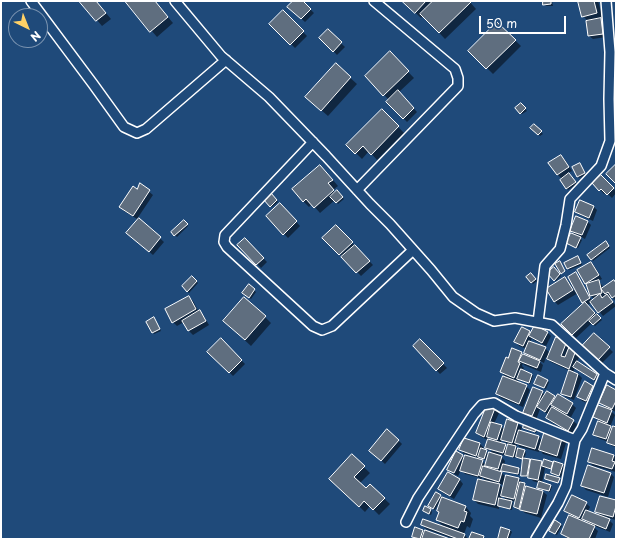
<!DOCTYPE html>
<html>
<head>
<meta charset="utf-8">
<style>
  body { margin:0 }
  #map { position:relative; width:617px; height:540px; overflow:hidden; background:#1f4a7a; font-family:"Playpen Sans",sans-serif }
  canvas { display:block }
  .frame { position:absolute; inset:0; border:2px solid #fff; pointer-events:none }
  .north { position:absolute; left:8px; top:8px; width:40px; height:40px; box-sizing:border-box; background:#1f4a7a; border:1px solid #7992af; border-radius:50%; rotate:137deg; font-size:11px; font-weight:700; line-height:16px; text-align:center; color:#fff }
  .north::after { content:''; display:block; margin:auto; width:14px; height:18px; background:#ffd166; clip-path:polygon(50% 0,100% 100%,50% 72%,0 100%) }
  .scale { position:absolute; left:479px; top:16px; width:87px; height:18px; box-sizing:border-box; border:2px solid #fff; border-top:0; padding-left:5px; font-size:12px; line-height:14px; white-space:nowrap; color:#fff; -webkit-text-stroke:3px #1f4a7a; paint-order:stroke }
</style>
</head>
<body>
<div id="map">
<canvas width="617" height="540"></canvas>
<div class="frame"></div>
<div class="north">N</div>
<div class="scale">50 m</div>
</div>
<script>
const context = document.querySelector('canvas').getContext('2d');
context.lineJoin = 'round';
function fillPath(path, color) { context.fillStyle = color; context.fill(path, 'evenodd'); }
function trace(path, color, width, dash) { context.strokeStyle = color; context.lineWidth = width; context.lineCap = dash ? 'butt' : 'round'; context.setLineDash(dash || []); context.stroke(path); }
const shadow = new Path2D(`
  M81 1H96L111 19 102 26Z
  M126 1H154L173 23 157 37Z
  M294 1H302L314 13 305 22 289 7Z
  M403 1H469L476 9 445 39 423 16 421 18Z
  M544 1H552L553 6H546L544 4Z
  M579 1H598L603 18 600 19 604 23 606 37 593 39 589 36 588 21 583 16Z
  M283 12 307 36 295 48 271 24Z
  M497 23 521 46 493 74 470 51Z
  M328 31 345 47 337 55 321 38Z
  M390 53 414 78 399 92 417 112 407 122 388 102 389 100 366 76Z
  M336 65 357 84 328 116 313 103Z
  M521 104 527 111 522 114 516 108Z
  M382 110 404 133 377 160 369 151 362 159 348 145Z
  M534 125 543 134 540 136 532 128Z
  M615 134H616V144L614 143Z
  M561 156 565 160 572 171 568 173 577 184 568 190 561 180 562 179 557 174Z
  M580 165 586 175 579 178 573 168Z
  M326 172 338 186 333 190 336 193 337 192 344 199 338 204 335 200 320 213 312 204 309 207 303 201Z
  M601 176 616 191V193L612 198 606 192 604 194 594 183Z
  M141 185 153 195 137 219 124 211 120 207 137 190Z
  M271 194 278 202 272 207 265 200Z
  M280 204 300 226 288 238 267 216Z
  M593 206 597 210 593 221 580 215 576 212Z
  M139 219 164 242 153 255 131 236Z
  M184 221 188 226 177 237 172 232Z
  M587 221 591 225 585 239 577 235 582 240 578 248 569 245 567 243 577 237 571 230Z
  M336 226 373 265 361 276 324 238Z
  M245 239 267 262 261 268 239 245Z
  M607 244 610 248 593 261 592 259Z
  M578 257 582 265 569 270 565 263Z
  M591 263 595 267 602 279 598 281 602 285 603 289 616 283V301L611 296 609 297 616 306 603 316 592 303 587 305 602 320 595 326 592 323 576 338 563 324 584 304 578 293 558 305 555 302 565 278 569 282 576 293 577 292 576 274 579 277 592 301 594 299 591 296 587 284 586 283Z
  M554 269 561 276 556 281 549 274Z
  M531 274 537 281 533 284 527 277Z
  M192 277 198 283 189 293 183 286Z
  M249 286 256 292 251 299 245 294Z
  M189 297 193 301 199 312 203 315 209 325 193 335 189 331 184 322 177 326 173 322Z
  M265 317 271 323 251 346 224 321Z
  M155 320 161 331 154 334 153 332Z
  M529 332 531 334 547 332 551 336 546 346 534 340 532 338 530 342 545 348 550 353 556 338 570 346 569 348 576 351 580 355 577 362 597 375 601 379 598 383 578 370 575 367 573 373 578 374 582 378 574 400 566 397 562 394 570 371 551 362 546 357 544 363 538 360 543 365 541 372 524 365 523 363 522 366 524 368 522 371 532 375 533 376 530 384 519 379 517 383 526 386 530 390 523 407 501 398 497 394 505 376 501 372 509 360 513 349 530 358 525 353 527 349 519 346 516 342Z
  M594 334 613 352 602 363 587 350Z
  M221 340 245 364 233 376 209 352Z
  M420 340 447 368 440 374 414 346Z
  M547 381 549 382 546 389 535 384Z
  M586 383 593 387 597 390 590 404 582 401 579 397Z
  M616 391V412L609 409 615 415 610 427 613 429 616 428V447L612 446 608 442 598 438 594 434 599 421 594 416 608 410 600 402Z
  M542 392 545 395 554 397 556 399 572 404 576 408 570 419 577 424 572 434 551 422 547 418 549 415 540 409 536 420 528 416 524 412Z
  M487 406 495 409 499 413 494 424 501 426 505 430 508 421 518 424 522 427 520 432 539 437 542 441 545 431 567 440 561 459 543 454 540 450 539 452 520 447 517 444 516 447 519 450 524 451 526 453 524 459 529 460 532 462H541L544 464 553 462 554 464 555 462 563 465 564 467 561 477 553 475 552 473 553 470 545 468 542 483 550 485 552 487 550 492 540 489 547 495 541 518 525 513 521 510 516 509 515 507 516 502 511 501 513 503 512 510 500 507 499 506V509L478 504 474 500 480 478 465 474 461 470 458 476 452 473 448 469 457 453 465 458 477 460 478 458 464 454 461 450 464 439 480 444 484 448 483 450 488 453 486 460 480 458 479 461H482L486 465 485 468 491 470 487 466 493 454 491 452 492 448H490L489 451 486 448 494 442 489 437 488 440 481 437 477 433ZM502 440 506 443 509 445 508 448 505 445 500 444ZM499 454 515 458 516 455 518 458 524 460 522 475 524 477H529L533 481 539 483 538 487 542 492 526 487V486L525 484H522V482L518 478H506L502 473V470L504 472 519 475 521 470 519 469 504 466 505 461ZM482 477 487 482 481 480ZM504 481H505L504 489 498 483 503 485ZM502 495 507 501 501 499Z
  M524 427 536 428 537 430 536 433 525 429Z
  M398 440 402 444 385 464 374 454Z
  M352 456 370 473 359 484 366 490 370 485 390 504 379 515 370 506 365 512 330 479Z
  M614 456 616 458V472L593 466 589 462Z
  M610 473 614 477 608 497 586 490 582 486Z
  M449 474 460 480 463 484 454 499 443 493 440 489Z
  M440 495 442 497 441 498 466 507 471 513 470 516 473 519 470 528 467 526 464 534 468 539H454L426 529 422 525 445 528 437 520 440 513 441 501H440L435 510 431 507Z
  M616 502V520L605 517 604 518 609 520 613 524 610 532 592 525 598 531 595 539H568L562 534 570 515 565 511 586 503 590 507 588 511 602 517 596 512ZM584 519 589 525 583 522Z
  M431 510 432 512 431 515 424 511Z
  M560 524 562 526 557 535 550 531Z
  M502 528 510 530 512 532 509 539H499Z
  M423 530 425 533 447 539H417L413 537Z`);
const building = new Path2D(`
  M79 1H96L106 13 96 21Z
  M125 1H155L168 17 150 32Z
  M293 1H303L311 9 301 19 287 7Z
  M402 1H426L415 13Z
  M433 1H470L471 2 439 33 420 14Z
  M543 1H551V4L543 5Z
  M578 1H594L597 13 582 17Z
  M283 10 304 31 290 45 269 24Z
  M601 18 603 34 588 36 586 21Z
  M497 22 516 40 486 69 468 51Z
  M328 29 342 42 333 52 319 38Z
  M390 51 409 71 383 96 365 76Z
  M336 63 351 77 321 111 305 97Z
  M398 90 414 108 403 119 386 102Z
  M521 103 526 108 520 114 515 108Z
  M382 109 399 126 371 155 363 146 355 154 346 145Z
  M534 124 542 131 538 135 530 128Z
  M561 155 569 167 557 175 548 163Z
  M580 163 585 173 577 177 572 167Z
  M616 164V184L606 174Z
  M320 165 333 180 328 183 334 190 314 208 306 199 303 202 292 189Z
  M569 173 576 182 566 189 560 180Z
  M601 175 614 188 607 195 601 189 599 191 592 183Z
  M140 183 150 190 133 216 119 207 133 186 137 189Z
  M337 190 343 197 336 203 330 197Z
  M271 193 277 200 270 207 263 199Z
  M580 200 594 206 589 218 575 212Z
  M280 203 297 221 283 235 266 216Z
  M576 216 588 221 582 235 570 231Z
  M139 218 161 237 149 252 126 233Z
  M184 220 188 224 174 236 171 232Z
  M336 225 353 242 339 255 322 238Z
  M571 233 581 237 576 248 566 243Z
  M245 238 264 258 256 265 237 245Z
  M606 241 609 246 591 260 587 255Z
  M355 245 370 261 356 273 341 257Z
  M578 256 581 263 567 269 564 263Z
  M560 261 565 271 561 274 555 264Z
  M591 262 599 275 585 284 577 270Z
  M554 267 560 274 554 281 547 273Z
  M576 272 590 298 582 303 568 277Z
  M531 273 536 279 531 283 526 277Z
  M192 276 197 281 187 292 182 286Z
  M565 277 573 290 554 302 546 289Z
  M599 280 602 293 590 296 586 284Z
  M614 280 616 283V295L612 298 608 292 605 294 601 289Z
  M249 284 255 289 249 298 242 293Z
  M600 294 602 298 607 294 613 302 598 313 590 302Z
  M189 296 196 309 172 323 165 309Z
  M244 297 266 316 245 340 223 321Z
  M585 302 595 313 572 335 561 324Z
  M200 310 206 321 188 331 182 321Z
  M597 314 601 318 593 325 589 321Z
  M154 317 160 329 152 333 146 322Z
  M535 325 548 332 542 343 529 336Z
  M522 327 530 331 523 346 514 342Z
  M594 333 610 347 598 360 582 346Z
  M556 337 567 341 561 356 565 357 569 347 576 350 569 369 547 359Z
  M221 338 242 360 229 373 207 352Z
  M420 339 444 363 436 371 413 346Z
  M529 341 546 347 540 360 524 353Z
  M512 348 522 352 518 362 520 363 514 378 500 372 506 357 508 358Z
  M523 354 540 361 537 368 519 361Z
  M577 361 597 374 594 380 573 367Z
  M521 369 532 374 529 383 517 379Z
  M569 370 578 374 571 397 561 394Z
  M538 375 548 380 544 388 534 384Z
  M503 376 527 385 519 404 496 394Z
  M585 381 593 386 586 401 577 397Z
  M607 385 616 390V401L612 409 599 403Z
  M533 387 543 391 532 416 523 413Z
  M547 391 555 396 545 412 537 407Z
  M558 394 573 403 567 414 551 405Z
  M487 405 495 408 484 437 476 433Z
  M598 405 612 410 607 423 593 417Z
  M552 407 574 420 568 431 546 418Z
  M507 419 518 423 512 443 501 440Z
  M598 421 611 426 606 439 593 435Z
  M491 422 502 425 497 440 487 437Z
  M524 423 536 427 535 432 523 428Z
  M613 426 616 427V446L607 443Z
  M387 429 399 440 381 461 369 451Z
  M519 430 539 436 535 449 515 443Z
  M545 430 563 435 557 456 539 450Z
  M464 438 480 443 476 456 459 450Z
  M488 439 506 444 503 453 485 448Z
  M508 444 516 446 513 457 505 455Z
  M481 448 487 450 484 459 478 457Z
  M518 448 525 450 522 459 516 457Z
  M592 448 614 455 612 461 615 462 612 469 588 462Z
  M456 451 463 455 454 473 447 470Z
  M489 452 502 456 498 469 485 466Z
  M352 454 365 466 354 477 366 488 370 484 385 498 373 510 364 501 359 507 329 479Z
  M465 455 483 460 478 476 460 471Z
  M523 458 530 459 527 476H521Z
  M531 459 542 461 538 480 528 478Z
  M544 459 553 462 551 469 542 466Z
  M554 461 563 464 559 476 551 473Z
  M503 464 519 468 518 474 501 471Z
  M588 465 611 473 604 493 581 486Z
  M483 466 502 472 499 482 480 476Z
  M448 472 460 479 450 496 438 489Z
  M546 474 560 478 558 483 545 479Z
  M506 475 519 478 514 499 501 496Z
  M478 479 500 484 495 505 473 500Z
  M539 481 551 485 549 491 537 488Z
  M520 482 525 483 519 509 514 507Z
  M526 486 543 491 537 514 520 510Z
  M436 492 441 495 433 509 428 506Z
  M572 495 587 502 579 518 564 511Z
  M600 496 616 500V506L613 517 595 512Z
  M442 497 466 506 464 511 467 512 464 522 461 521 458 528 436 520 439 512 437 511Z
  M499 498 512 501 510 509 498 506Z
  M425 506 431 509 429 514 423 511Z
  M586 510 610 519 606 529 582 519Z
  M569 515 595 526 589 539H571L561 534Z
  M423 519 465 534 463 539H458L421 525Z
  M555 520 561 524 555 534 549 531Z
  M415 527 423 530 420 539 412 537Z
  M501 527 510 530 507 539H498Z
  M425 530 450 539H422Z
  M472 532 484 536 483 539H469Z`);
const minor = new Path2D(`
  M31 1 93 84 124 127 137 133 146 129 226 60
  M175 1 221 56 269 97 326 156 370 204 390 224 431 270 453 297 476 313 494 321 515 318 552 325 605 373 616 380
  M313 142 225 235 224 242 227 247 313 326 322 330 332 326 413 250
  M357 190 458 86V78L455 69 374 1
  M538 322 545 266 560 249 566 225 570 199 601 166 610 141 609 99 610 52 606 1
  M406 522 418 498 474 414 482 405 494 403 516 416 575 440
  M536 539 558 503 566 486 575 440 582 429 605 373`);
fillPath(shadow, '#0007');
fillPath(building, '#5f6e7f');
trace(building, '#fff', 1);
trace(minor, '#fff', 12);
trace(minor, '#1f4a7a', 9);
</script>
</body>
</html>
